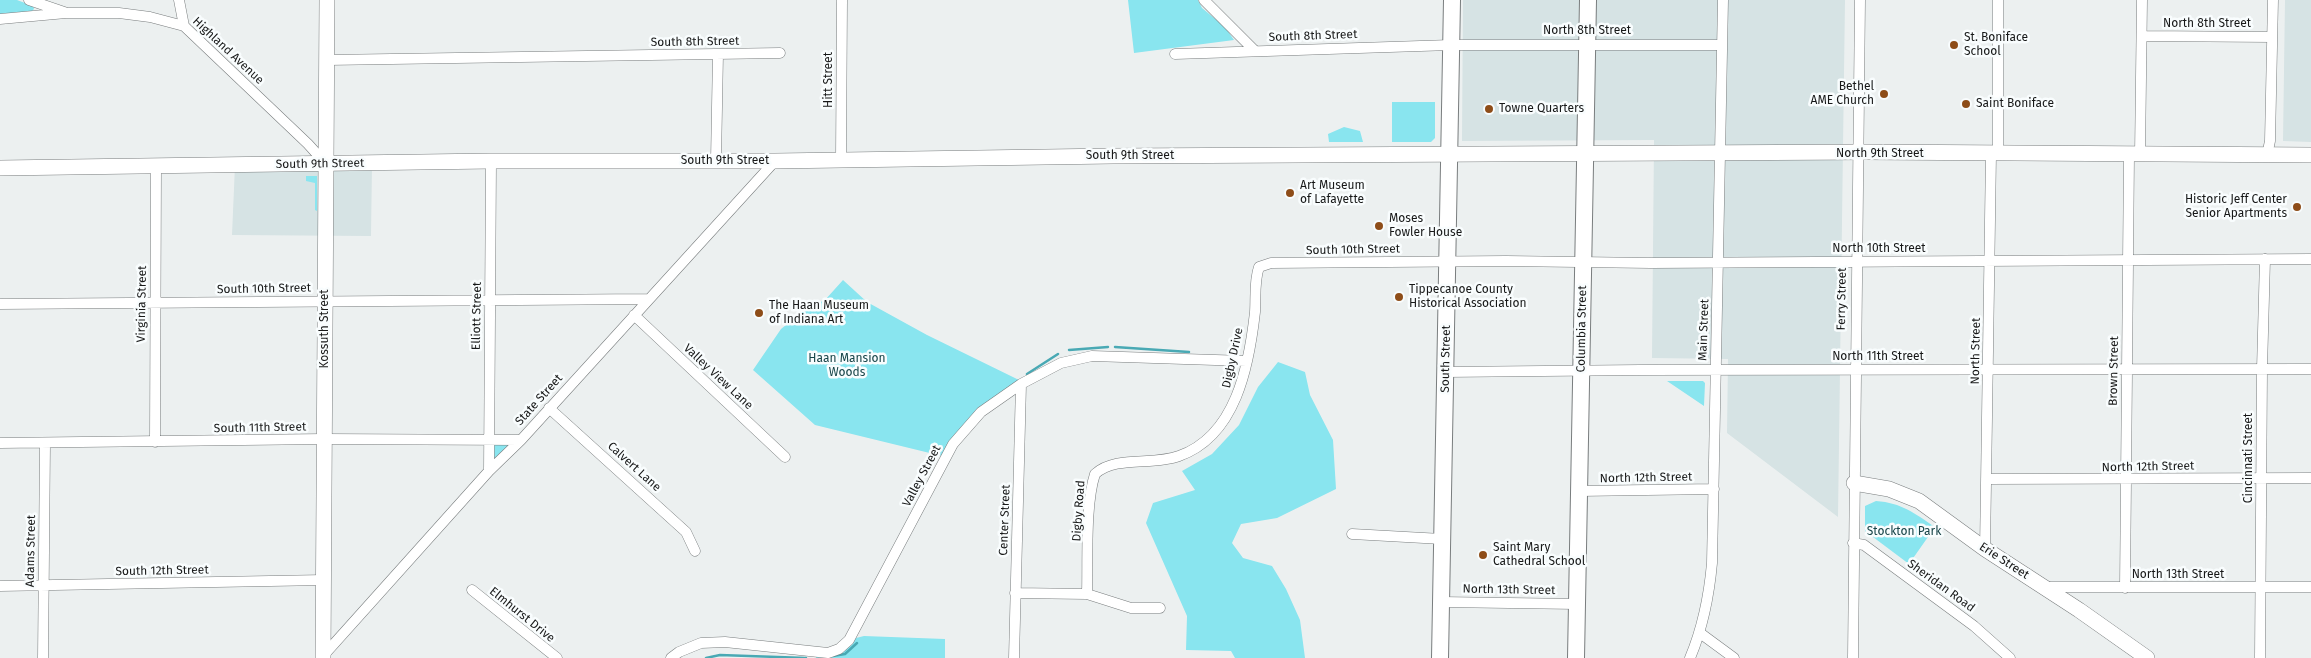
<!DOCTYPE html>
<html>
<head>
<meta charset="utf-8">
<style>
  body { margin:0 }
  canvas { display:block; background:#ecf0f0 }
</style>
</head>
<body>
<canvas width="2311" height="658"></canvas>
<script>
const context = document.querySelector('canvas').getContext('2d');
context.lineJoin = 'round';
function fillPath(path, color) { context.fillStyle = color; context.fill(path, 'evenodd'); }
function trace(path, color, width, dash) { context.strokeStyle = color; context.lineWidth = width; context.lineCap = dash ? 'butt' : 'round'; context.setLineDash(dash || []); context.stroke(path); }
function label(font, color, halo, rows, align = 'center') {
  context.font = font + ' "Fira Sans",sans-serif'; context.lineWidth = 5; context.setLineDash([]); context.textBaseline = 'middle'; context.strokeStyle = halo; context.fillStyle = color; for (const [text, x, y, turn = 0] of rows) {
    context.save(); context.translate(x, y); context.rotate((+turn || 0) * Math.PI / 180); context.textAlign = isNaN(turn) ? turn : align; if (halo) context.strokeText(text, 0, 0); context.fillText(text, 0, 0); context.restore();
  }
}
const built = new Path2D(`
  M1463 0H1845L1838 517 1727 433 1728 359 1652 358 1654 140 1462 141Z
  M2285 0H2311V142L2283 141Z
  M372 164 371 236 232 235 235 165Z`);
const green = new Path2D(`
  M0 0H17L33 6 34 9 31 12 0 14Z
  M1128 0H1198L1202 8 1225 27 1234 40 1134 53Z
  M1392 102H1435V138L1431 142H1392Z
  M1344 127 1360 131 1363 142H1329L1328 134Z
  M306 176H317V211L315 210V183L306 181Z
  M843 280 867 302 927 335 1019 380 942 456 815 425 753 370 781 329 806 309 825 300Z
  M1278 362 1305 372 1310 395 1333 440 1336 489 1277 518 1241 524 1232 543 1243 558 1272 566 1286 589 1300 620 1305 658H1235L1231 651 1186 650 1187 616 1146 523 1153 503 1195 490 1182 471 1212 454 1239 425 1258 387Z
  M1667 381H1703L1705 383 1704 406Z
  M521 440 489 471 490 441Z
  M1876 501C1902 503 1914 513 1935 527L1909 564 1865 531V506Z
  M864 636 945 639V658H816V656L842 653 856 638Z`);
const stream = new Path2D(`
  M1115 347 1189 352
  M1069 350 1108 347
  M1027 374 1058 354
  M833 656 845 654 857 643
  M706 658 720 655 806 658`);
const street = new Path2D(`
  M29 0 67 13H119L150 17 184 26 308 144 326 164
  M179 0 184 26
  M1204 0 1254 50
  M0 19 66 13
  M2142 36 2272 37
  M1175 54 1451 45H1722
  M327 60 780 53
  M1998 154V0
  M2140 155 2142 0
  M2267 155 2270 141 2273 0
  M716 160 718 54
  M841 160 842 0
  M0 304 648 299
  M634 315 785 457
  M1445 372 1641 370 2311 369
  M549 408 686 532 695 551
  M155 442 156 166
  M0 443 324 439 521 440
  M489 471 491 161
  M1986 479 2311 478
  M1579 491 1714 489
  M1352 534 1442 539
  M1853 543 1864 545 1974 626 2010 658
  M1985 549 1991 154
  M0 586 324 580
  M2046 587H2311
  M2125 588 2129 155
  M472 590 557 658
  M1015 593 1087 594 1131 608H1160
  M1087 594C1088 560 1085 504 1095 474 1116 455 1153 466 1179 456 1236 436 1249 366 1255 312 1256 297 1254 281 1259 267L1271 263 1506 261 1651 263 2311 259
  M1441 602 1577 604
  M1700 633 1734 658
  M323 656 489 471 521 440 775 161
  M43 658 45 444
  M671 658 679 652 701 643 725 642 828 653 839 649 849 640 953 444 981 412 1021 384 1061 363 1092 356 1246 361
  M1014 658 1021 384
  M1690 658C1703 627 1709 597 1712 563L1723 0
  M1853 658 1860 0
  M2260 658 2262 369 2265 259`);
const secondary = new Path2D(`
  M0 168 491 161H775L1113 156 1867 152 2311 155
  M1854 483 1889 489 1919 501 1985 549 2079 610 2147 658
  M323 658 327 0`);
const primary = new Path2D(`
  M1440 658 1452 0
  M1576 658 1588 0`);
const markers = [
  [1954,45,5,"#8e4d19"],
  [1884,94,5,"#8e4d19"],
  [1966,104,5,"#8e4d19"],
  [1489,109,5,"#8e4d19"],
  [1290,193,5,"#8e4d19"],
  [2297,207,5,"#8e4d19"],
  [1379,226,5,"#8e4d19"],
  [1399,297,5,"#8e4d19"],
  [759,313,5,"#8e4d19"],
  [1483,555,5,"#8e4d19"]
];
const streetNames = [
  ["North 8th Street",2207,24],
  ["North 8th Street",1587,31],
  ["South 8th Street",1313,36,-2],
  ["South 8th Street",695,42,-1],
  ["Highland Avenue",228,51,43],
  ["Hitt Street",829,80,-90],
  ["North 9th Street",1880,154],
  ["South 9th Street",1130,156],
  ["South 9th Street",725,161],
  ["South 9th Street",320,164,-1],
  ["North 10th Street",1879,249],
  ["South 10th Street",1353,250,-1],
  ["South 10th Street",264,289,-1],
  ["Ferry Street",1842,299,-89],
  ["Virginia Street",142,304,-89],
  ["Elliott Street",477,316,-89],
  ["Kossuth Street",325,329,-90],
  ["Columbia Street",1582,329,-89],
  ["Main Street",1704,330,-88],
  ["North Street",1976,351,-89],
  ["North 11th Street",1878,357],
  ["Digby Drive",1233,358,-78],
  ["South Street",1446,359,-89],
  ["Brown Street",2114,371,-89],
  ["Valley View Lane",718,377,43],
  ["State Street",539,400,-48],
  ["South 11th Street",260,428,-1],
  ["Cincinnati Street",2249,458,-90],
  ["Calvert Lane",634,467,42],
  ["North 12th Street",2148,467,-1],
  ["Valley Street",922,476,-62],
  ["North 12th Street",1646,478,-1],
  ["Digby Road",1079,511,-86],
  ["Center Street",1005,520,-88],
  ["Adams Street",31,551,-89],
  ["Erie Street",2004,561,33],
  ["South 12th Street",162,571,-1],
  ["North 13th Street",2178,575],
  ["Sheridan Road",1941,586,36],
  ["North 13th Street",1509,590,1],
  ["Elmhurst Drive",522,615,39]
];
const poiNames = [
  ["St. Boniface",1964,38],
  ["School",1964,52],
  ["Bethel",1874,87,"right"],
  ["AME Church",1874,101,"right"],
  ["Saint Boniface",1976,104],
  ["Towne Quarters",1499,109],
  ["Art Museum",1300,186],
  ["of Lafayette",1300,200],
  ["Historic Jeff Center",2287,200,"right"],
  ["Senior Apartments",2287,214,"right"],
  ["Moses",1389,219],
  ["Fowler House",1389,233],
  ["Tippecanoe County",1409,290],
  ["Historical Association",1409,304],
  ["The Haan Museum",769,306],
  ["of Indiana Art",769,320],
  ["Saint Mary",1493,548],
  ["Cathedral School",1493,562]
];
const parkNames = [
  ["Haan Mansion",847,359],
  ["Woods",847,373],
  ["Stockton Park",1904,532]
];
fillPath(built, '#d6e3e4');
fillPath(green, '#89e5ef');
trace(stream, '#49a9b4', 2.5);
trace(street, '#797d7e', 11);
trace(secondary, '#797d7e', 16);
trace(primary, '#797d7e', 18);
trace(street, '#fff', 10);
trace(secondary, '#fff', 15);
trace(primary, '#fff', 16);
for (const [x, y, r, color] of markers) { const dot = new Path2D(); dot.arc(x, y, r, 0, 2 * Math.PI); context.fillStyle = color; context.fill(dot); trace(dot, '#f9fdfe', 2); }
label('12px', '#171818', '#f9fdfe', streetNames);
label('12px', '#171818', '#f9fdfe', poiNames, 'left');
label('12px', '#174448', '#f9fdfe', parkNames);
</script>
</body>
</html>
